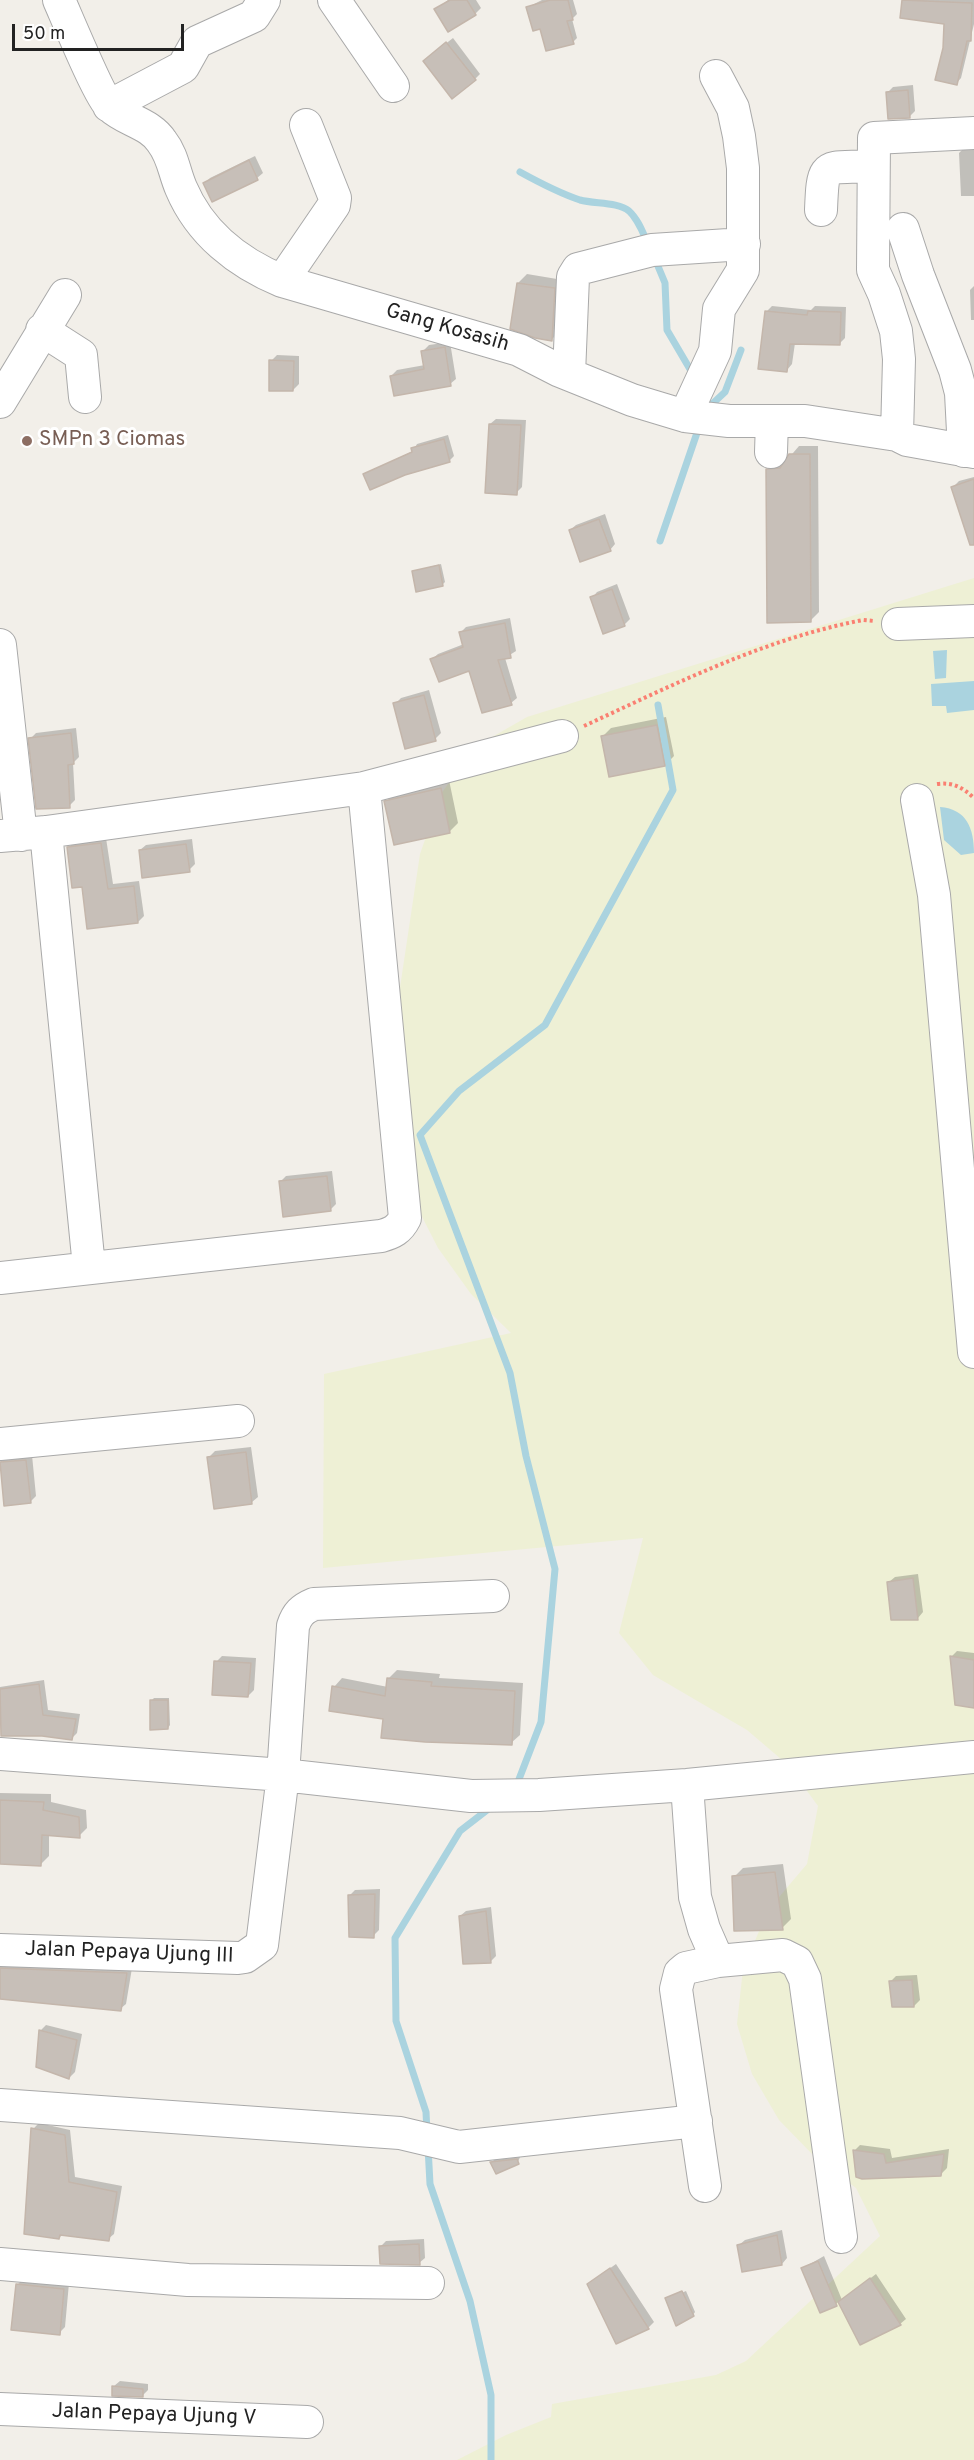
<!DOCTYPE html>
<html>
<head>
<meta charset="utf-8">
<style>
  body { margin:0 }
  #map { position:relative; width:974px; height:2460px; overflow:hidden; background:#f2efe9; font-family:Overpass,sans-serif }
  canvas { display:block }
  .scale { position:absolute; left:12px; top:24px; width:172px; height:27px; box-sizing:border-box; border:3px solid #222; border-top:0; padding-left:8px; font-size:18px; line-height:21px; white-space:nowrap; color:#222; -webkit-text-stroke:4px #fff; paint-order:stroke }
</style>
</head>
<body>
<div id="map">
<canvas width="974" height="2460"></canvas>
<div class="scale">50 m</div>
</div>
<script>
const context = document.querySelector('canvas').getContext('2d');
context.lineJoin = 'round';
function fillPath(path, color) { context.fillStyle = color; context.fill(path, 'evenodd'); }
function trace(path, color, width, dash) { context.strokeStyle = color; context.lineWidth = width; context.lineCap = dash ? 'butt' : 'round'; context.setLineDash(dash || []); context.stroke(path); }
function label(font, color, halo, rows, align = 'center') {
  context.font = font + ' Overpass,sans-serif'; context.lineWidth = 6; context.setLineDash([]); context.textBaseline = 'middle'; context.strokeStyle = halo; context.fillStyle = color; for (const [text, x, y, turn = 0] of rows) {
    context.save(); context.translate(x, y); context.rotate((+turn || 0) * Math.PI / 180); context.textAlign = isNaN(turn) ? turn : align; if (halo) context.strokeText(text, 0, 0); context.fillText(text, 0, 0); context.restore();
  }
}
const farmland = new Path2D(`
  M974 578V2460H457L506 2435 551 2417 552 2404 716 2375 746 2361 880 2236 856 2188 815 2157 779 2120 752 2074 737 2024 743 1969 768 1910 807 1864 818 1806 788 1765 747 1730 653 1675 619 1633 643 1538 323 1568 324 1374 511 1333 471 1294 438 1248 414 1201 393 1034 420 854 441 794 473 748 527 717Z`);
const water = new Path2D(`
  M947 650 946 678 935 679 933 651Z
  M974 681V710L947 713 946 706H932L931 684Z
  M940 807C967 809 974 829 974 853L961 855 944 840Z`);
const shadow = new Path2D(`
  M448 0H476L481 8 475 14 436 9Z
  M542 0H573L577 14 572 19 577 38 573 42 541 27 528 7Z
  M904 0H974V24L961 78 956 84 944 48 945 22 902 17Z
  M453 38 480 74 475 79 430 56Z
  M913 85 915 111 909 117 888 92 893 87Z
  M965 147H974V196H961L959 153Z
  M255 156 263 173 257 178 205 183 210 178Z
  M527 274 563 280 561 330 552 339 518 283Z
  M974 286V320H971L970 290Z
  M772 306 811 310 815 306 846 307 845 338 839 344 795 343 792 364 787 370 766 312Z
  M450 342 456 379 450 384 391 376 397 370 425 365 423 351 429 345Z
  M277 355 299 356V384L293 390 271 361Z
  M496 419 526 420 522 487 516 493 490 424Z
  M448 435 454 456 449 461 365 475 413 451 417 444Z
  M799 446H818L819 612 810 621 768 469 777 460H787Z
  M974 477V510L953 487 959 481Z
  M605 514 615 544 610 550 570 530 576 525Z
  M441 564 445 582 442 585 414 571Z
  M617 584 630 619 624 625 592 598 597 592Z
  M510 618 516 651 505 658 517 698 511 703 470 669 432 659 438 654 464 644 460 633 466 627Z
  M429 690 441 733 435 739 395 704 401 698Z
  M666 717 674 756 665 765 602 737 611 728Z
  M76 728 79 757 73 763 75 800 69 806 30 739 36 733Z
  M449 780 458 823 449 832 386 802 395 793Z
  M106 838 113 884 139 881 144 916 138 922 83 885 68 848 74 842Z
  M192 839 195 864 189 870 140 850 146 845Z
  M332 1171 336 1204 330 1210 280 1182 286 1176Z
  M251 1447 258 1497 252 1502 209 1457 215 1451Z
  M32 1455 36 1496 31 1501 0 1462 6 1456Z
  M918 1574 923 1612 918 1618 889 1582 895 1577Z
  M957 1651 974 1653V1706L951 1657Z
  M222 1656 256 1658 254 1690 248 1696 216 1662Z
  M397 1670 440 1674 439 1678 523 1683 520 1735 511 1743 384 1718 334 1687 342 1678 388 1687 389 1678Z
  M44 1680 48 1710 80 1714 77 1733 72 1738 42 1734 2 1735 0 1687Z
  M154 1698H169L170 1725 168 1728 151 1701Z
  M0 1793 51 1794V1802L86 1810 87 1828 79 1836 49 1834V1856L41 1864 0 1863Z
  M783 1864 791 1919 782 1928 734 1877 743 1868Z
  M380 1889 379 1930 373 1936 349 1896 355 1890Z
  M491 1907 496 1956 490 1962 460 1916 466 1911Z
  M0 1961 132 1968 126 2004 120 2009 0 1997Z
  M917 1975 920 2000 914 2006 891 1981 896 1976Z
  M46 2025 82 2034 75 2072 69 2078 37 2066 41 2030Z
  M39 2123 70 2130 75 2177 122 2186 114 2234 108 2239 63 2234 59 2238 33 2129Z
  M860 2145 890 2149 892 2158 949 2149 947 2168 941 2174 858 2176 855 2150Z
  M520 2157 518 2162H492L494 2160Z
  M782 2230 787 2258 782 2264 739 2245 745 2240Z
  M424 2239 425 2258 419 2263 381 2246 386 2241Z
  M824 2256 842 2300 876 2274 906 2319 900 2324 861 2343 839 2301 836 2304 803 2268Z
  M616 2264 654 2322 648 2328 588 2284Z
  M23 2279 69 2283 65 2327 59 2333 18 2284Z
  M686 2291 695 2312 693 2315 668 2299Z
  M120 2381 148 2384V2390L142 2396 114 2386Z`);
const stream = new Path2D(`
  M520 172C540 183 559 193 580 200 595 204 618 202 629 211 638 219 643 233 648 244
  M655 259 665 283 667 330 694 376
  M709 407 725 392 741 350
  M660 541 699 427
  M516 1787 541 1722 555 1569 526 1456 510 1373 420 1135 459 1091 545 1025 673 790 658 705
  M427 2133 426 2112 396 2021 395 1938 460 1831 491 1807
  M428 2147 430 2184 470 2301 491 2395V2460`);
const building = new Path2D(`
  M450 0H467L476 15 448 32 434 9Z
  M550 0H568L573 20 567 21 574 44 546 51 540 29 533 31 526 7Z
  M902 0 972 3 971 41H967L957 85 935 80 943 48 944 24 900 18Z
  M446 42 476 80 452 99 423 61Z
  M908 90 910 118 888 119 886 92Z
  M249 160 258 180 212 202 203 183Z
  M517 283 555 288 552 341 535 338 510 329Z
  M765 311 807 315 808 311 841 312 840 345 790 344 787 372 758 369Z
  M445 347 451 386 394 396 390 376 424 369 421 351Z
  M269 360 294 361 293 391H269Z
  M489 424 521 425 517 495 485 493Z
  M444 439 450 462 405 475 370 490 363 474 412 452 411 448Z
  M789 454H810L811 622 767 623 766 469 780 468Z
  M974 479V545H970L951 487Z
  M599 519 611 551 580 562 569 530Z
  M439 565 443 586 416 592 412 571Z
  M612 589 625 626 603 634 590 597Z
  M505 623 511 658 498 660 512 705 482 713 469 671 439 682 430 659 463 647 459 632Z
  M424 695 436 741 405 749 393 703Z
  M657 725 665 766 609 777 601 736Z
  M71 733 74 764 68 765 70 808 36 809 28 738Z
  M441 788 450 833 394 845 384 801Z
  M101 843 108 889 134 886 138 923 87 929 82 887 72 888 67 847Z
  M186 844 190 872 142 878 139 850Z
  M327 1176 331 1211 283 1217 279 1181Z
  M246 1452 252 1504 214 1509 207 1457Z
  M26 1460 31 1503 4 1506 0 1462Z
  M913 1578 918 1620H891L887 1582Z
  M950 1656 974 1660V1708L955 1705Z
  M214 1661 251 1663 248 1697 212 1695Z
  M387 1678 432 1682 431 1686 515 1691 512 1745 425 1742 381 1738 383 1719 329 1711 332 1686 385 1696Z
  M39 1684 43 1715 76 1719 72 1740 42 1736H1L0 1689Z
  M150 1700H168V1729L150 1730Z
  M0 1800 44 1802 43 1810 79 1817 80 1838 42 1835 41 1866 0 1864Z
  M775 1872 783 1930 734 1931 732 1876Z
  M375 1894 374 1938 349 1937 348 1895Z
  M486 1911 491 1963 463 1964 459 1916Z
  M0 1968 127 1973 121 2011 0 1999Z
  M912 1980 914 2007H892L889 1981Z
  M39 2030 77 2040 69 2079 36 2067Z
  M31 2128 65 2135 69 2182 117 2192 109 2241 60 2235 59 2239 24 2234Z
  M853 2150 884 2154 886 2163 944 2154 941 2176 862 2179 856 2177Z
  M517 2159 519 2164 496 2174 490 2162Z
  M777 2235 782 2265 742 2272 737 2245Z
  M419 2244 420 2265 380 2264 379 2246Z
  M818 2261 837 2306 820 2313 801 2268Z
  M610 2268 649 2329 616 2344 587 2284Z
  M870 2278 901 2325 860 2345 838 2302Z
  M16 2284 64 2289 60 2335 11 2330Z
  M682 2291 694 2316 676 2326 665 2298Z
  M112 2386 143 2389V2397L112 2396Z`);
const path = new Path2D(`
  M584 726C675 684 764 639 863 620L874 621
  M937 784C953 782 962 787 974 798`);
const minor = new Path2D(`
  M59 0C67 18 100 98 110 106 126 121 150 123 162 142 173 156 174 172 181 188 200 233 238 263 282 281L519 350 560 371 632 400 685 416 729 421H805L897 435 907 440 974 452
  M334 0 393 86
  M109 106 183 67 197 42 254 16 264 0
  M821 210C823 159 824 169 872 166
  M903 229 918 275 955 370 961 393 964 451
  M282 281 334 205 335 198 306 125
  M42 330 81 355 85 397
  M569 374 573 277 578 269 652 250 744 244
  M0 402 65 295
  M685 416 715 351 719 309 743 270V168L739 136 733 108 716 76
  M897 435 899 359 896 331 884 294 873 270 874 138 974 133
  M771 452 772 421
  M898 624 974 621
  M0 645 21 835
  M917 800 934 895 974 1352
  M46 832 89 1267
  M0 836 46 832 364 788 562 736
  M0 1278 381 1236C392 1233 399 1230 405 1218L364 788
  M0 1444 238 1421
  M0 1754 283 1775 471 1796 539 1795 687 1785 974 1757
  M687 1785 695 1897 704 1929 718 1961 783 1955 797 1962 805 1979 841 2237
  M0 1950 238 1958 245 1957 262 1945 283 1775 293 1626C297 1614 302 1609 314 1604L493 1596
  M0 2105 400 2133 459 2147 696 2121
  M705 2186 676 1989 680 1973 686 1968 718 1961
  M0 2264 188 2280 428 2283
  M0 2409 307 2422`);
const markers = [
  [27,441,6,"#8d6e63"]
];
const streetNames = [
  ["Gang Kosasih",447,329,16],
  ["Jalan Pepaya Ujung III",129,1954,2],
  ["Jalan Pepaya Ujung V",154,2416,2]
];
const educationNames = [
  ["SMPn 3 Ciomas",39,441]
];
fillPath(farmland, '#eef0d5');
fillPath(water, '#aad3df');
fillPath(shadow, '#0003');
trace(stream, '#aad3df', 7);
fillPath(building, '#c7bfb8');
trace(building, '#c4b6ab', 1.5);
trace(minor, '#a9a9a9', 34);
trace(path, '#fa8072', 4, [3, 3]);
trace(minor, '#fff', 32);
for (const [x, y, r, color] of markers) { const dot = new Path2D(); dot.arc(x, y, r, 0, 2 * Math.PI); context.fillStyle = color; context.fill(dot); trace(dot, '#fff', 2); }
label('21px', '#222', '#fff', streetNames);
label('21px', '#785e54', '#fff', educationNames, 'left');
</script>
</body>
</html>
